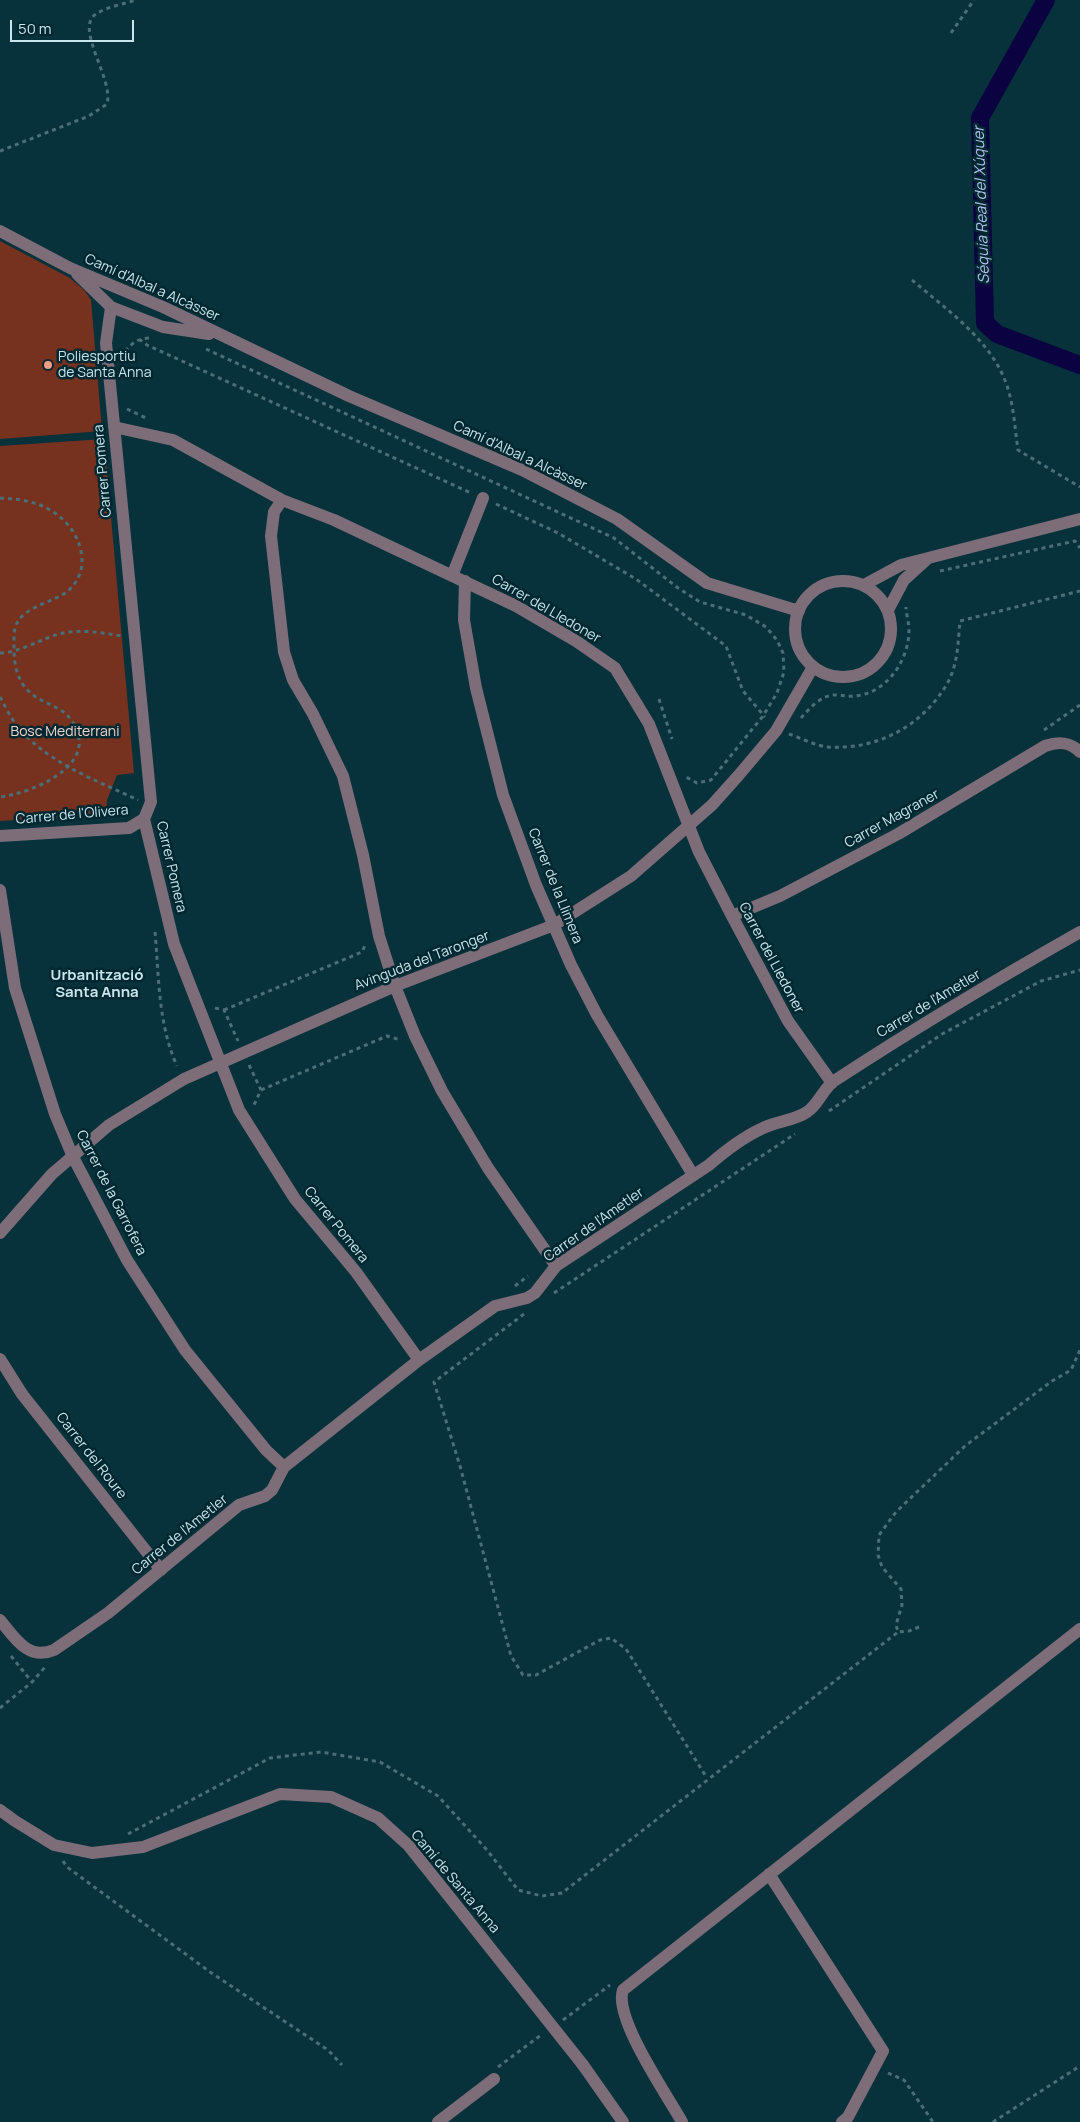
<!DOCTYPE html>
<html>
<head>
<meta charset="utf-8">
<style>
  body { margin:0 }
  #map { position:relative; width:1080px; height:2122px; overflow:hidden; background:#07323b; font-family:Manrope,sans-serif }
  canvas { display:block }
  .scale { position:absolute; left:10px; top:20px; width:124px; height:22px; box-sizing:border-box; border:2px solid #cae4eb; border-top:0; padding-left:6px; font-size:15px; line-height:18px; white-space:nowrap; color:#cae4eb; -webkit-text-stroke:4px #002831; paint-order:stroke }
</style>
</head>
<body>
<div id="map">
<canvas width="1080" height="2122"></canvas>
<div class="scale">50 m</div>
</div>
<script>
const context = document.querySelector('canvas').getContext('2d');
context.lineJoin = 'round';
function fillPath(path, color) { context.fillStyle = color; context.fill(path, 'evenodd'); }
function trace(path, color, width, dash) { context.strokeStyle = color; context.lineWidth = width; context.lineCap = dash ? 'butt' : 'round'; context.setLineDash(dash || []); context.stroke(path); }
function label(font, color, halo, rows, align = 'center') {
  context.font = font + ' Manrope,sans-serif'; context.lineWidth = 5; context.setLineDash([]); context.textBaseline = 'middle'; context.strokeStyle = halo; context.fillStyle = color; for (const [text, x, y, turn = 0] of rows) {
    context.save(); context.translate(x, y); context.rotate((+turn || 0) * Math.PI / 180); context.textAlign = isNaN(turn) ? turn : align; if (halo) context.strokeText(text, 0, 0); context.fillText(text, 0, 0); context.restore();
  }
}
const green = new Path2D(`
  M0 241 70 278 85 291 91 300 102 431 0 439Z
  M104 439 134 773 117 775 107 800 106 814 0 821V446Z`);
const canal = new Path2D(`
  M1046 0 980 118 985 323 997 334 1080 365`);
const path = new Path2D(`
  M951 33 974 0
  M0 151 89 116 107 104C114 79 74 28 96 14 106 7 124 4 136 0
  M912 280C947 310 994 342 1008 389 1014 408 1015 430 1018 450L1080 487
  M139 339 147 345 471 493
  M206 349 614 538 678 588 700 602 746 615 766 627 777 640 783 653 784 672 777 693 763 716 711 780 697 783 686 777
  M121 358C128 346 135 339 149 338
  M127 409 146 418
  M0 498C10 499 21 499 30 502 57 508 81 531 82 560 83 570 77 583 69 590 52 605 14 606 14 636 14 653 13 668 22 683 36 705 59 702 72 721 102 765 32 793 0 797
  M496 504 558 533 636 579 726 646 743 691 765 717
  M940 571 1075 541 1080 548
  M0 653C23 652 41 638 63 633 82 629 103 633 122 636
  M0 697C4 704 8 713 13 720 41 761 96 780 138 800
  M659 699 672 739
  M801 718C810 708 821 695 835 695 842 695 849 697 855 696 887 693 909 660 909 630 909 622 906 614 906 607
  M1044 730 1080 705
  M789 734C801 738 816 746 828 747 878 750 922 726 947 684 958 665 958 642 960 621L1080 591
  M155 932C159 977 158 1024 177 1066
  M215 1008 224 1010 238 1041
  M224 1010 362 952 366 943
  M249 1065 261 1090 253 1107
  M261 1090 387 1036 401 1040
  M829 1111 942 1034 1041 981 1080 970
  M515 1286 528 1276
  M554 1293 795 1134
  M524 1314 434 1382 460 1466 511 1656 523 1675H536L600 1640 611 1638 626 1649 707 1778
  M919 1627 909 1631 898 1632 896 1625 902 1605 901 1589 882 1567 878 1555 879 1535 896 1512 965 1446 1052 1381 1071 1370 1080 1350
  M11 1656 32 1682
  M0 1708 32 1682 46 1666
  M128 1834 270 1758 321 1752 380 1762 438 1796 487 1850 518 1890 542 1896 562 1893 898 1632
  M63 1861 67 1867 210 1972 328 2050 342 2065
  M563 2020 610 1985
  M498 2067 541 2035
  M888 2073 904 2080 933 2122
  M993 2122 1080 2066`);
const minor = new Path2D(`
  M0 231 70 268 163 307 349 396 522 470 617 519 707 583 799 611
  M77 274 111 307 163 327 209 334
  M114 427 173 440 282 500 334 520 516 606 576 641 615 668 649 724 699 852 732 916 788 1021 832 1083
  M282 500 274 512 271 536 284 652 293 680 313 714 343 776 363 855 379 936 395 986 415 1036 442 1091 488 1168 556 1266
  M452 576 483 498
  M465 581 464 620 476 688 503 795 536 885 571 965 597 1015 693 1175
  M795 629a48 48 0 1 1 96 0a48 48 0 1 1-96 0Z
  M864 585 901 565 1080 519
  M888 610 904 580 926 560
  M144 819 174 944 239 1110 295 1199 356 1272 419 1360
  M0 836 129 828 144 819 151 802 106 343 111 307
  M0 890 15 988 55 1114 73 1157 127 1260 185 1350 266 1450 284 1467
  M732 916 780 896 898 834 1045 746C1059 741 1070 742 1080 752
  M0 1233 52 1174 109 1125 184 1079 395 986 554 925 631 876 712 805 738 776 776 731 813 667
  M0 1359 22 1394 161 1570
  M0 1620C15 1638 28 1661 54 1650L108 1613 239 1505 265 1496 272 1490 284 1467 419 1360 495 1306 527 1298 535 1293 556 1266 709 1165C725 1151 742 1138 761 1129 776 1121 794 1121 807 1112 818 1105 823 1089 834 1081 915 1028 997 979 1080 932
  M0 1810 15 1821 54 1845 92 1853 143 1847 280 1794 331 1797 378 1818 408 1845 464 1915
  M769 1874 883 2051 848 2117 842 2122
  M583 2065 623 2122
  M438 2122 494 2079
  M682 2122C667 2095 613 2017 623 1990L1080 1629`);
const minorBridge = new Path2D(`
  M464 1915 583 2065`);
const markers = [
  [48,365,5,"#f49e87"]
];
const streetNames = [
  ["Camí d'Albal a Alcàsser",152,288,24],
  ["Camí d'Albal a Alcàsser",520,456,25],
  ["Carrer Pomera",103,471,-95],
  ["Carrer del Lledoner",546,609,30],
  ["Carrer de l'Olivera",72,815,-5],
  ["Carrer Magraner",892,819,-29],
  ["Carrer Pomera",171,867,77],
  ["Carrer de la Llimera",555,886,68],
  ["Carrer del Lledoner",771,958,62],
  ["Avinguda del Taronger",422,961,-21],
  ["Carrer de l'Ametler",929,1004,-31],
  ["Carrer de la Garrofera",111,1193,63],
  ["Carrer Pomera",336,1225,51],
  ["Carrer de l'Ametler",594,1225,-35],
  ["Carrer del Roure",91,1456,52],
  ["Carrer de l'Ametler",180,1535,-39],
  ["Camí de Santa Anna",455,1882,50]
];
const poiNames = [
  ["Poliesportiu",58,357],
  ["de Santa Anna",58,373]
];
const parkNames = [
  ["Bosc Mediterrani",65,732]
];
const waterNames = [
  ["Séquia Real del Xúquer",982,205,-92]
];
const neighbourhoodNames = [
  ["Urbanització",97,976],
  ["Santa Anna",97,993]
];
fillPath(green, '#76311f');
trace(canal, '#0b0241', 18);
trace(path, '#4a6f77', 3, [4, 4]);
trace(minor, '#7d6d79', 12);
trace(minorBridge, '#7d6d79', 12);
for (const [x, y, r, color] of markers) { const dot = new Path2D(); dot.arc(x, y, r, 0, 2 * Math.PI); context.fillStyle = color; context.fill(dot); trace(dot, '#002831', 2); }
label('14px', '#cae4eb', '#002831', streetNames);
label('14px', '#cae4eb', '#002831', poiNames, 'left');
label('14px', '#f1d5cd', '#002831', parkNames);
label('italic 15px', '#b7c1f0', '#002831', waterNames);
label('bold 15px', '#cae4eb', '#002831', neighbourhoodNames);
</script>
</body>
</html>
